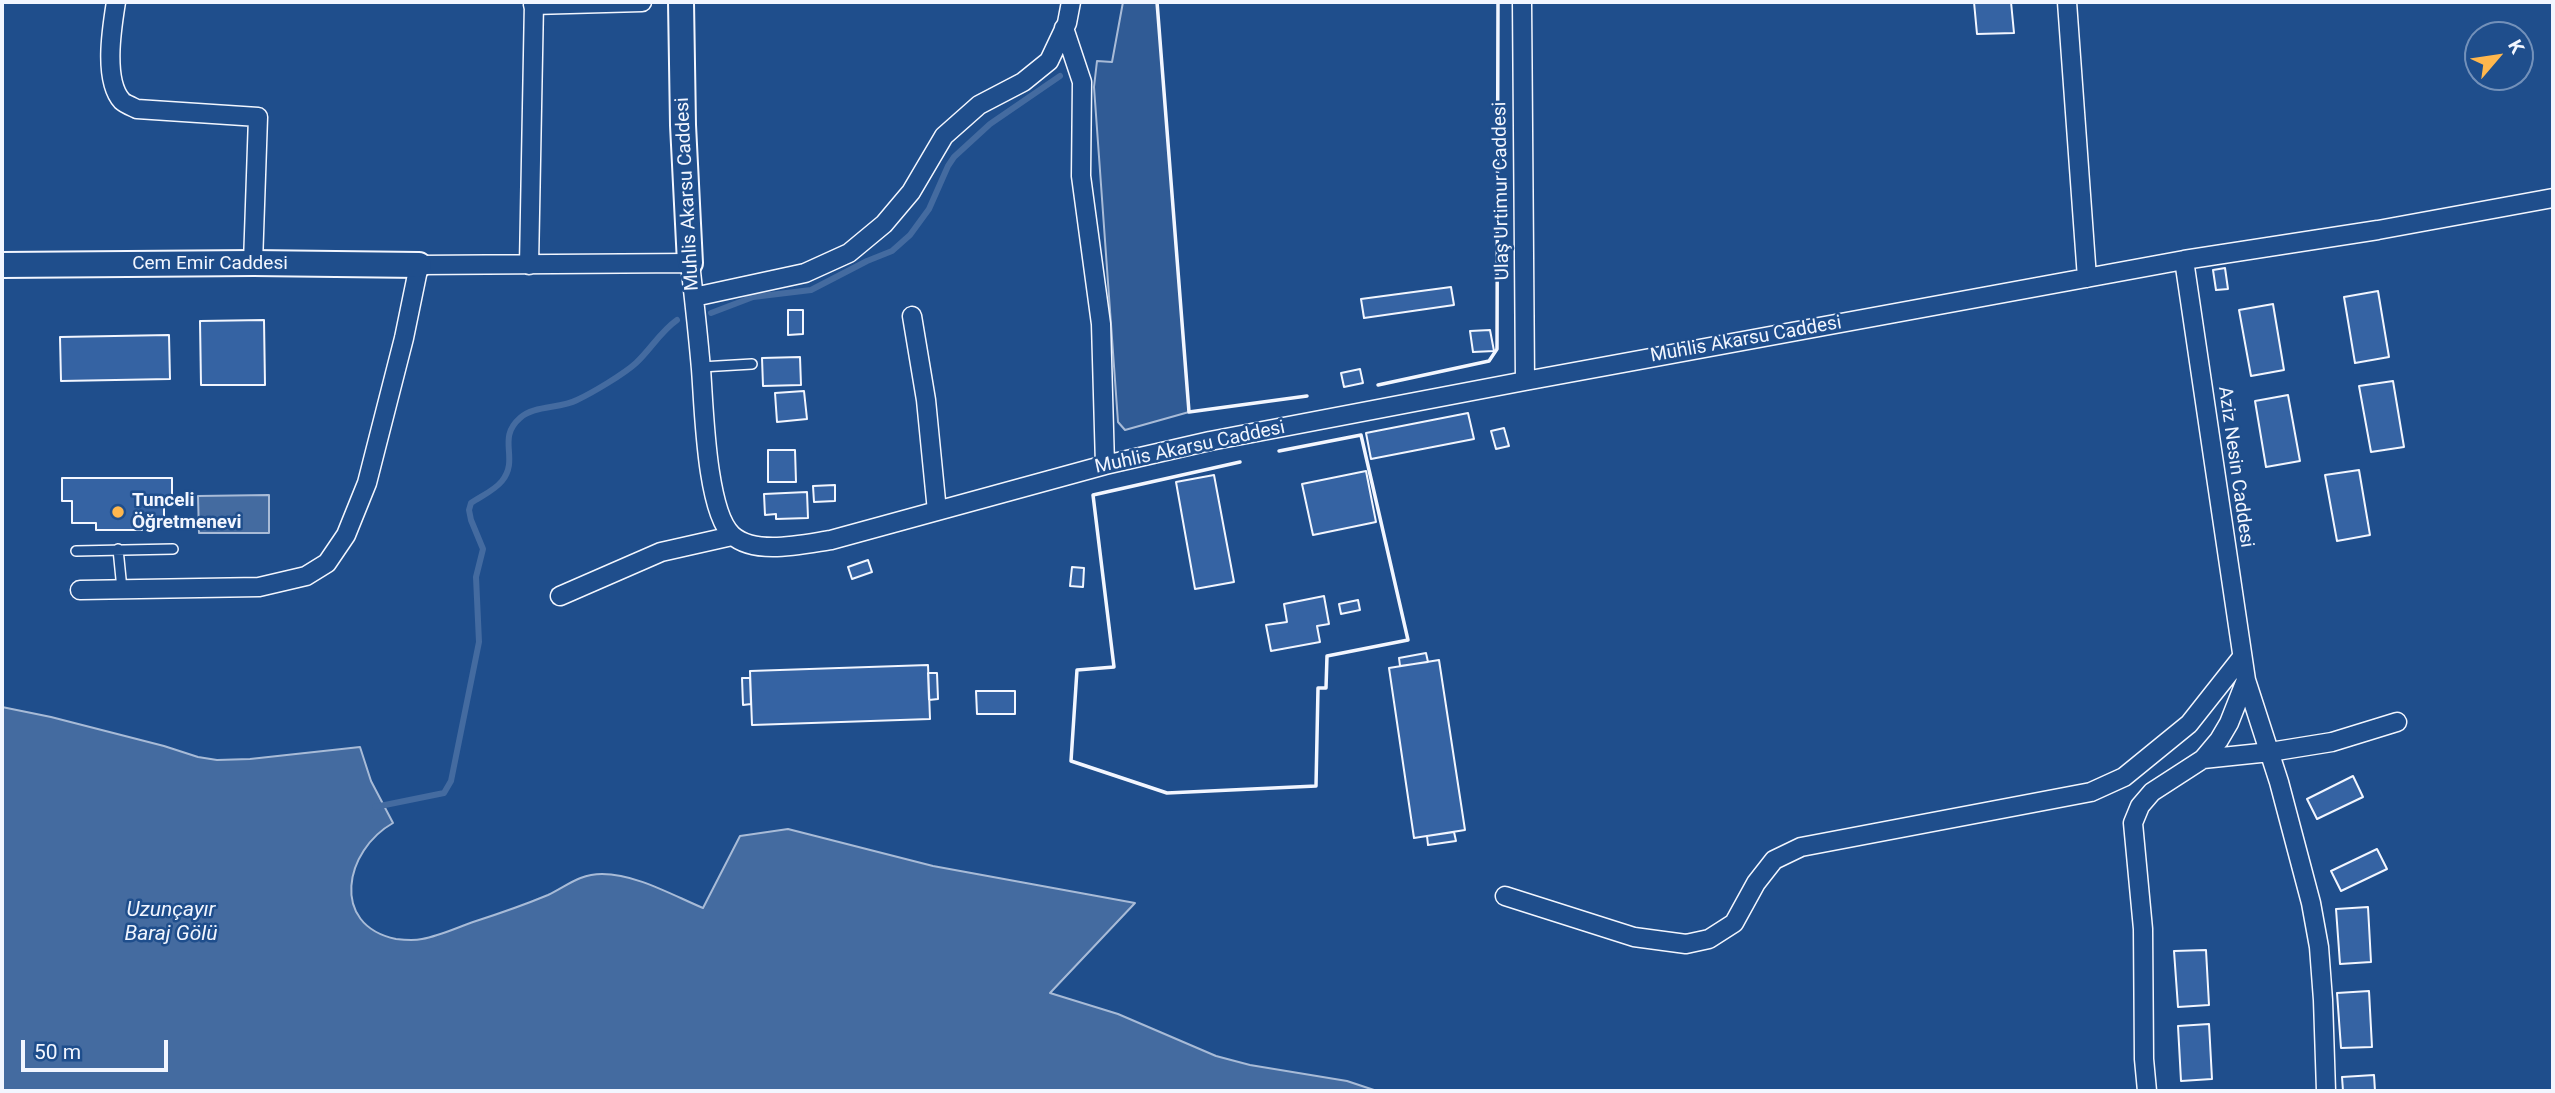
<!DOCTYPE html>
<html>
<head>
<meta charset="utf-8">
<style>
  body { margin:0 }
  #map { position:relative; width:2555px; height:1093px; overflow:hidden; background:#1f4e8c; font-family:Roboto,sans-serif }
  canvas { display:block }
  .frame { position:absolute; inset:0; border:4px solid #f2f6ff; pointer-events:none }
  .north { position:absolute; left:2464px; top:21px; width:70px; height:70px; box-sizing:border-box; background:#1f4e8c; border:2px solid #7391ba; border-radius:50%; rotate:61deg; font-size:19px; font-weight:700; line-height:28px; text-align:center; color:#f2f6ff }
  .north::after { content:''; display:block; margin:auto; width:24px; height:32px; background:#ffb74d; clip-path:polygon(50% 0,100% 100%,50% 72%,0 100%) }
  .scale { position:absolute; left:21px; top:1040px; width:147px; height:32px; box-sizing:border-box; border:4px solid #f2f6ff; border-top:0; padding-left:9px; font-size:21px; line-height:24px; white-space:nowrap; color:#f2f6ff; -webkit-text-stroke:5px #1f4e8c; paint-order:stroke }
</style>
</head>
<body>
<div id="map">
<canvas width="2555" height="1093"></canvas>
<div class="frame"></div>
<div class="north">K</div>
<div class="scale">50 m</div>
</div>
<script>
const context = document.querySelector('canvas').getContext('2d');
context.lineJoin = 'round';
function fillPath(path, color) { context.fillStyle = color; context.fill(path, 'evenodd'); }
function trace(path, color, width, dash) { context.strokeStyle = color; context.lineWidth = width; context.lineCap = dash ? 'butt' : 'round'; context.setLineDash(dash || []); context.stroke(path); }
function label(font, color, halo, rows, align = 'center') {
  context.font = font + ' Roboto,sans-serif'; context.lineWidth = 5; context.setLineDash([]); context.textBaseline = 'middle'; context.strokeStyle = halo; context.fillStyle = color; for (const [text, x, y, turn = 0] of rows) {
    context.save(); context.translate(x, y); context.rotate((+turn || 0) * Math.PI / 180); context.textAlign = isNaN(turn) ? turn : align; if (halo) context.strokeText(text, 0, 0); context.fillText(text, 0, 0); context.restore();
  }
}
const built = new Path2D(`
  M1123 2H1157L1189 412 1125 430 1118 422 1094 87 1097 61 1112 62Z`);
const water = new Path2D(`
  M269 495V533H199L198 496Z
  M2 707 51 717 164 746 198 757 217 760 250 759 360 747 371 781 393 823C345 850 329 925 396 939 404 940 414 941 422 939 439 936 456 928 473 922 498 914 524 905 548 895 567 886 579 874 602 874 636 874 672 895 703 908L740 836 788 829 933 866 1135 903 1050 993 1118 1014 1216 1056 1250 1065 1347 1081 1377 1091H2Z`);
const stream = new Path2D(`
  M711 313 753 297 811 290 867 261 892 251 910 235 929 209 948 166 954 157 990 124 1060 76
  M375 807 444 793 451 781 479 642 476 577 483 549 471 520 469 510 471 503C481 496 494 491 502 481 520 458 496 439 520 418 534 405 560 409 577 400 592 393 624 374 636 363 651 349 660 332 677 320`);
const building = new Path2D(`
  M1974 2H2011L2014 33 1977 34Z
  M2225 268 2228 289 2216 290 2213 270Z
  M1451 287 1454 305 1364 318 1361 299Z
  M2378 291 2389 357 2355 363 2344 297Z
  M2273 304 2284 370 2251 376 2239 310Z
  M788 310H803V334L788 335Z
  M264 320 265 385H201L200 321Z
  M1490 330 1494 351 1473 352 1470 331Z
  M169 335 170 379 61 381 60 337Z
  M800 357 801 385 763 386 762 358Z
  M1360 369 1363 383 1344 387 1341 373Z
  M2393 381 2404 447 2371 452 2359 386Z
  M804 391 807 419 777 422 775 393Z
  M2288 395 2300 461 2266 467 2255 401Z
  M1468 413 1474 439 1371 459 1366 433Z
  M1504 428 1509 446 1496 449 1491 431Z
  M768 450H795L796 482H768Z
  M2359 470 2370 535 2337 541 2325 475Z
  M1366 471 1376 522 1313 535 1302 484Z
  M1214 475 1234 582 1195 589 1176 482Z
  M62 478H172V502L164 501V524H142V530H96V523H72V501H62Z
  M835 485V501L814 502 813 486Z
  M807 492 808 518 776 519V514L765 515 764 494Z
  M868 560 872 572 852 579 848 567Z
  M1072 567 1084 568 1083 587 1070 586Z
  M1324 596 1329 624 1317 626 1320 642 1271 651 1266 625 1287 622 1284 604Z
  M1358 600 1360 610 1341 614 1339 604Z
  M1426 653 1428 662 1400 666 1399 658Z
  M1439 660 1465 830 1414 838 1389 668Z
  M928 665 930 719 752 725 750 671Z
  M928 673H937L938 699 929 700Z
  M742 678H750L751 704 743 705Z
  M976 691H1015V714H977Z
  M2353 776 2363 797 2317 819 2307 799Z
  M1454 832 1456 841 1428 845 1427 836Z
  M2377 849 2387 869 2341 891 2331 871Z
  M2368 907 2371 962 2340 964 2336 909Z
  M2206 950 2209 1005 2178 1007 2174 951Z
  M2369 991 2372 1047 2341 1048 2337 993Z
  M2209 1024 2212 1079 2181 1081 2178 1026Z
  M2374 1075 2375 1091H2343L2342 1077Z`);
const lane = new Path2D(`
  M701 367 752 364
  M118 549 122 589
  M76 551 173 549`);
const street = new Path2D(`
  M116 2C112 27 103 80 122 101 125 104 133 107 137 109L258 117 253 263
  M1522 2 1525 381
  M2067 2 2087 278
  M533 5 642 2
  M1064 28 1082 82 1081 176 1101 324 1105 465
  M2184 260 2246 680 2279 782 2311 903 2319 947 2323 1000 2326 1091
  M529 265 534 2
  M694 297 805 273 849 253 884 224 911 192 944 136 979 105 1023 82 1049 61 1067 23 1071 2
  M912 316 926 400 937 511
  M80 590 259 587 306 576 327 563 346 535 367 483 404 338 419 265 690 263C694 298 698 334 701 369 704 406 706 511 732 535 755 556 804 544 831 540L1105 465 1210 441 1525 381 2184 260 2378 230 2553 198
  M560 596 661 552 732 536
  M2203 759 2270 752 2332 742 2397 722
  M1505 896 1634 937 1686 944 1709 939 1734 923 1756 883 1774 860 1801 847 2091 792 2124 777 2189 724 2242 657
  M2147 1091 2144 1059 2143 929 2133 823 2140 806 2152 792 2203 759 2219 740 2229 723 2246 680`);
const secondary = new Path2D(`
  M681 2 683 125 690 263
  M2 265 253 263 419 265`);
const wall = new Path2D(`
  M1157 2 1189 412 1307 396
  M1378 385 1489 361 1497 349 1498 2
  M1240 462 1093 495 1114 667 1077 670 1071 761 1167 793 1316 786 1318 688H1326L1327 656 1408 640 1361 435 1279 451`);
const markers = [
  [118,512,7,"#ffb74d"]
];
const streetNames = [
  ["Ulaş Urtimur Caddesi",1502,191,-91],
  ["Muhlis Akarsu Caddesi",688,194,-93],
  ["Cem Emir Caddesi",210,264],
  ["Muhlis Akarsu Caddesi",1746,340,-10],
  ["Muhlis Akarsu Caddesi",1190,448,-12],
  ["Aziz Nesin Caddesi",2235,467,82]
];
const poiNames = [
  ["Tunceli",132,501],
  ["Öğretmenevi",132,523]
];
const waterNames = [
  ["Uzunçayır",171,911],
  ["Baraj Gölü",171,935]
];
fillPath(built, '#305b95');
trace(built, '#a8bbd7', 2);
fillPath(water, '#446ba0');
trace(water, '#a8bbd7', 2);
trace(stream, '#446ba0', 6);
fillPath(building, '#3563a3');
trace(building, '#f2f6ff', 2);
trace(lane, '#f2f6ff', 12);
trace(street, '#f2f6ff', 21);
trace(secondary, '#f2f6ff', 28);
trace(lane, '#1f4e8c', 9);
trace(street, '#1f4e8c', 18);
trace(secondary, '#1f4e8c', 24);
trace(wall, '#f2f6ff', 3.5);
for (const [x, y, r, color] of markers) { const dot = new Path2D(); dot.arc(x, y, r, 0, 2 * Math.PI); context.fillStyle = color; context.fill(dot); trace(dot, '#1f4e8c', 2.5); }
label('19px', '#f2f6ff', '#1f4e8c', streetNames);
label('bold 19px', '#f2f6ff', '#1f4e8c', poiNames, 'left');
label('italic 21px', '#f2f6ff', '#1f4e8c', waterNames);
</script>
</body>
</html>
